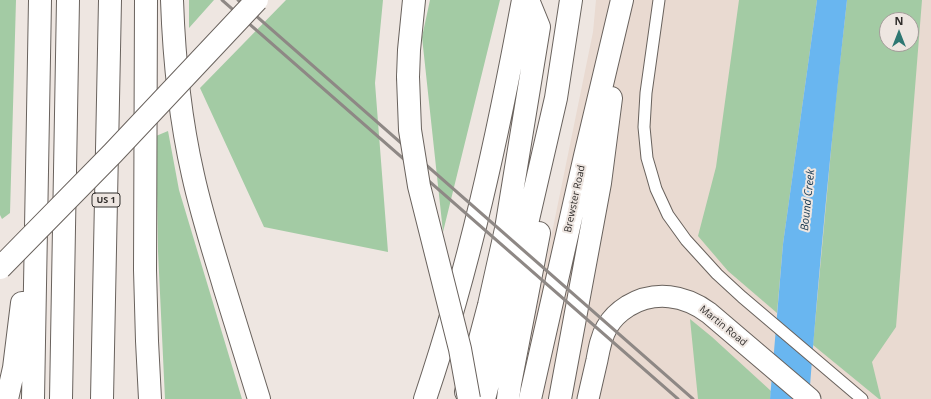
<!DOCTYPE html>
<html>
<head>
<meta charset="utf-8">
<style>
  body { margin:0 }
  #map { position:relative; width:931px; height:399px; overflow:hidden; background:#eee6e1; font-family:"Open Sans",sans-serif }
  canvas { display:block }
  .north { position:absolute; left:879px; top:12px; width:40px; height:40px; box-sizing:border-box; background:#eee6e1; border:1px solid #a29c99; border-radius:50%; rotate:0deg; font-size:11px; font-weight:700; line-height:16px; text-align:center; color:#312e2c }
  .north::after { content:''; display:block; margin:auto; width:14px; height:18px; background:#2e7772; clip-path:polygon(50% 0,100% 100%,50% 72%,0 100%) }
</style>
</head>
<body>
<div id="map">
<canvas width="931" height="399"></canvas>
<div class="north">N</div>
</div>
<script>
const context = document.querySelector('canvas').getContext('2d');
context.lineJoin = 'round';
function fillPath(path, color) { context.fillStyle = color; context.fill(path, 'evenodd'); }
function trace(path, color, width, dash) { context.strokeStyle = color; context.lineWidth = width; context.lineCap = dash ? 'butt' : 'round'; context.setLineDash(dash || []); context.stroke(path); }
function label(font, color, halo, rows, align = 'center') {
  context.font = font + ' "Open Sans",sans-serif'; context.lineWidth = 4; context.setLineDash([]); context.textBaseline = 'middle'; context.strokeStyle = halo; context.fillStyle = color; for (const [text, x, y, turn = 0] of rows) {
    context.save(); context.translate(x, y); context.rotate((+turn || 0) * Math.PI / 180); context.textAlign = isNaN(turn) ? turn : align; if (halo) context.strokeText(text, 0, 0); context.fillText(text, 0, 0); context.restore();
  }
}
const built = new Path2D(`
  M596 0H931V399H518L593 32ZM887 20H911V44H887Z`);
const green = new Path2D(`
  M0 0H16L10 213 2 219 0 215Z
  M189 0H214L189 28Z
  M286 0H383L375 83 388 252 264 227 200 88Z
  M430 0H500L443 232 422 37Z
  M739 0H817L783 244 777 313 728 271 698 236 716 167Z
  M847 0H922L896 327 872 362 881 399H879L813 345 835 107ZM887 20H911V44H887Z
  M168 131 179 190 242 399H165L158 251 156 136Z
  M690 319 712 337 771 391 770 399H698Z`);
const water = new Path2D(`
  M817 0H847C832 133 819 266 809 399H770L783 244Z`);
const lane = new Path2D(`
  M659 0 646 93 644 127 647 158 652 175 656 189 668 215 686 240 717 274 742 297 862 399`);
const street = new Path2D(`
  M588 399C591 386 594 373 597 360 599 349 601 337 607 327 612 318 620 311 628 306 655 290 685 295 709 313L810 399`);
const secondary = new Path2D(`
  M530 399 585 156 622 0
  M560 399 600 183 611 98`);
const highway = new Path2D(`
  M146 0 145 270 147 341 150 399
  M172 0C174 58 180 118 193 175 201 212 213 249 224 286 236 324 247 361 259 399
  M408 77 409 50 414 0
  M466 392 489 305 506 229 539 27 528 0
  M7 399 14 368 22 303
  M33 399 40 0
  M61 399 68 0
  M102 399 110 0
  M425 399C469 269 498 135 523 0
  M484 399 505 319 556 98 571 0
  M508 399 510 384 539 233`);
const rail = new Path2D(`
  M222 0 678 399
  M238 0 693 399`);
const highwayBridge = new Path2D(`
  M408 77 410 130 419 186 460 349 469 399
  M0 268 113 153 257 0`);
const shields = [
  [106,200,28]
];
const shieldNames = [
  ["US 1",106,200]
];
const streetNames = [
  ["Brewster Road",575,199,-78],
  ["Martin Road",723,326,39]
];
const waterNames = [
  ["Bound Creek",808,200,-84]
];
fillPath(built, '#e9dad1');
fillPath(green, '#a3cba4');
fillPath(water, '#69b6f0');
trace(lane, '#69625d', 13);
trace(street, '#69625d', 23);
trace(secondary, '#69625d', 24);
trace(highway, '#69625d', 24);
trace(lane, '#fff', 11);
trace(street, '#fff', 21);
trace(secondary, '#fff', 22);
trace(highway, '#fff', 22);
trace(rail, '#8e8885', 3);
trace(highwayBridge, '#69625d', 24, []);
trace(highwayBridge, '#fff', 22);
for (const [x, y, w] of shields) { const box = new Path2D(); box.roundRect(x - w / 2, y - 7, w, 14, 3); context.fillStyle = '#eee6e1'; context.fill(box); trace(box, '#312e2c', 1); }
label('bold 9px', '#312e2c', null, shieldNames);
label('10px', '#312e2c', '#eee6e1', streetNames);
label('italic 11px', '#16374f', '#eee6e1', waterNames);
</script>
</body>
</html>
